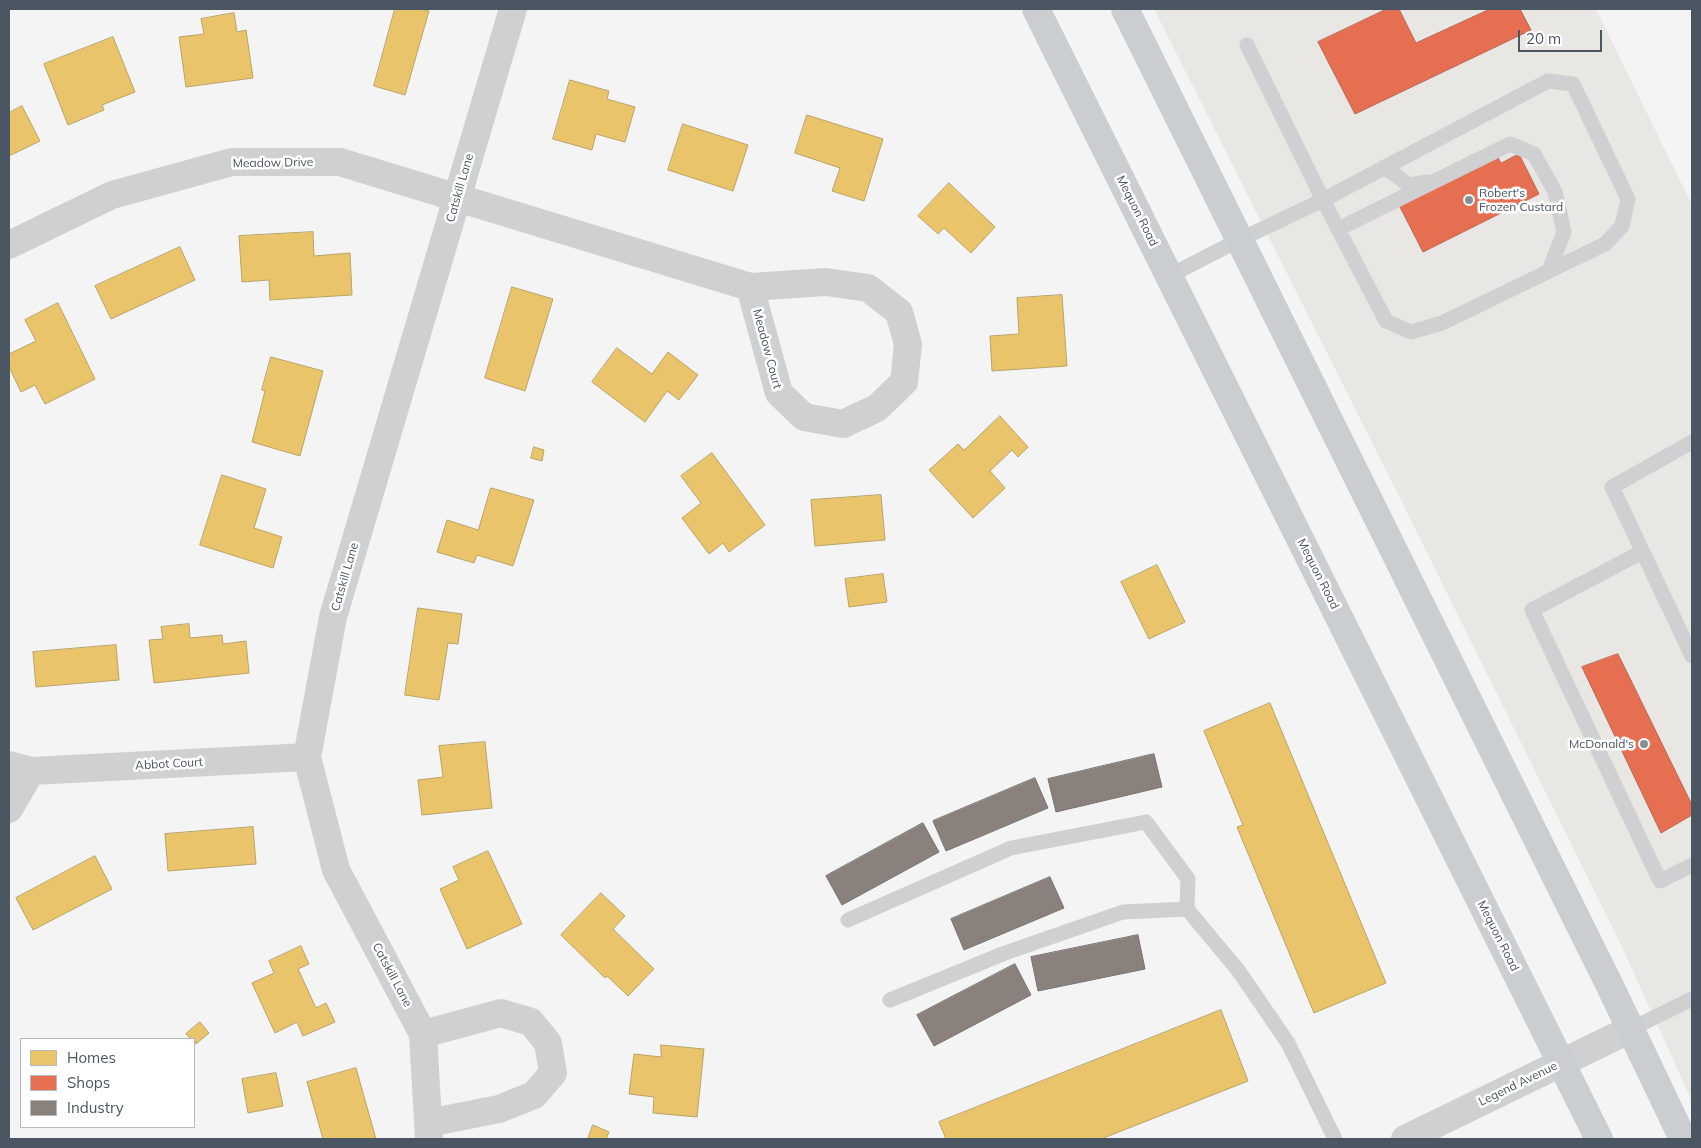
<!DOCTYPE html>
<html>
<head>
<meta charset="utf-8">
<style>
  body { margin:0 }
  #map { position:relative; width:1701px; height:1148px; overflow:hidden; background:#f4f4f4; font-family:Mulish,sans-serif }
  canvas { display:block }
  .frame { position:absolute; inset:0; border:10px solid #4a5661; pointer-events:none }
  .legend { position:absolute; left:20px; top:1038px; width:175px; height:90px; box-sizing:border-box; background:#fff; border:1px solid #b7bbc0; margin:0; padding:6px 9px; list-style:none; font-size:15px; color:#4a5661 }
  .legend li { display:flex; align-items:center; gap:10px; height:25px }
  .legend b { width:25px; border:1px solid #b7bbc0 }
  .scale { position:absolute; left:1518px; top:30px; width:84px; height:22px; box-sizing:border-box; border:2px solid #4a5661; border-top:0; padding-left:6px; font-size:15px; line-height:18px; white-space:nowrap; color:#4a5661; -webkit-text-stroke:4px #fff; paint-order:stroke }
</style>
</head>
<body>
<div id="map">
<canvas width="1701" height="1148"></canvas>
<div class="frame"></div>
<ul class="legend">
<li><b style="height:14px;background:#e9c46a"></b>Homes</li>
<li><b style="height:14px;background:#e76f51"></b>Shops</li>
<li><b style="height:14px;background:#8a817c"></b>Industry</li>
</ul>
<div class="scale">20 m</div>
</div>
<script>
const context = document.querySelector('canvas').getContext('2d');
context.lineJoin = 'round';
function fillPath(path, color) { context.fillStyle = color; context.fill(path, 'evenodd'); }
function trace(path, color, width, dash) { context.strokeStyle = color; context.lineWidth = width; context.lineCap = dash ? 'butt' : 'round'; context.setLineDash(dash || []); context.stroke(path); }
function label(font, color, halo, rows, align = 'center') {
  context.font = font + ' Mulish,sans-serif'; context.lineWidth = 5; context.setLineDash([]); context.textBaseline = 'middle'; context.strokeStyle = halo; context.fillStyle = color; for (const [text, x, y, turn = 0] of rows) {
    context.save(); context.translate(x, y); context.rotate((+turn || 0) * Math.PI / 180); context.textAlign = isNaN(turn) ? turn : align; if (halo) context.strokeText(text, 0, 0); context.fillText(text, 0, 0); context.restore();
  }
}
const commercial = new Path2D(`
  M1154 9H1596L1692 205V1101L1621 945 1400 498Z`);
const homes = new Path2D(`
  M395 9H419L429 11 405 95 374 86Z
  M234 13 237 32 246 30 253 78 186 87 179 37 204 34 201 19Z
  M113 37 135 92 102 105 104 110 68 125 44 64Z
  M570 80 609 91 607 99 635 107 625 142 596 134 592 150 553 139Z
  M22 106 40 141 9 156V113Z
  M807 115 883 139 864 201 832 191 840 168 795 153Z
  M683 124 748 145 733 191 668 170Z
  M949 183 995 227 971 253 944 228 938 234 918 216Z
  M313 232 314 256 350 253 352 295 270 300 269 280 242 282 239 236Z
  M180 247 195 280 111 319 95 286Z
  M512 287 553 299 525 391 485 378Z
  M1062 295 1067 366 992 371 990 336 1019 334 1017 298Z
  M58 303 95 379 45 404 35 385 21 392 9 367V354L36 341 25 320Z
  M617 348 652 374 668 352 698 375 679 400 667 391 645 422 592 382Z
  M271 357 323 371 300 456 252 442 265 391 262 390Z
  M1000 416 1028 447 1018 457 1012 450 990 471 1005 488 973 518 929 470 958 444 964 450Z
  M534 447 544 450 542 461 531 458Z
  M712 453 765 525 729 552 723 543 709 554 682 518 701 503 681 476Z
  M222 475 266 489 254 528 282 537 273 568 200 545Z
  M491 488 534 500 513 566 477 555 474 563 437 552 447 520 478 530Z
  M881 495 885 540 815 546 811 500Z
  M1157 565 1185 622 1149 639 1121 582Z
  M883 574 887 602 849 607 845 579Z
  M418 608 462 614 458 644 448 643 439 700 405 695Z
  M189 624 190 638 222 635 223 644 246 641 249 673 154 683 149 640 163 639 161 627Z
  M116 645 119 680 36 687 33 652Z
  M1270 703 1386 983 1314 1013 1237 827 1243 825 1204 731Z
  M485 742 492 808 422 815 418 780 443 777 439 746Z
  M253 827 256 864 168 871 165 834Z
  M488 851 522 924 467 949 440 889 459 880 453 867Z
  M95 856 112 889 33 930 16 898Z
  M601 893 625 916 613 929 654 969 628 996 607 976 605 978 561 935Z
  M301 946 309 964 298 969 316 1008 326 1003 335 1022 303 1036 297 1022 275 1033 252 983 274 973 269 961Z
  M1221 1010 1248 1081 1101 1139H946L939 1122Z
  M200 1022 209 1033 196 1044 194 1039H191L186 1034Z
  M661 1045 704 1049 697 1117 653 1113 654 1097 629 1094 634 1054 661 1057Z
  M356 1068 376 1139H323L307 1082Z
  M276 1073 283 1106 248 1113 242 1079Z
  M593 1125 609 1132 606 1139H588Z`);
const shops = new Path2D(`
  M1387 9H1399L1416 43 1490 9H1520L1531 30 1355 114 1318 42Z
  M1519 154 1539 194 1423 252 1399 205 1497 156 1501 163Z
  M1618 654 1692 805V815L1661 833 1582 667Z`);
const industry = new Path2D(`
  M1154 754 1162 787 1056 812 1048 779Z
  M1035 778 1048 808 946 851 933 821Z
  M923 823 939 852 842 905 826 876Z
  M1050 877 1064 908 964 950 951 919Z
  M1138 935 1145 969 1038 991 1031 957Z
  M1015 964 1031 995 934 1046 917 1015Z`);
const lane = new Path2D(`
  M1384 167 1409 185 1426 182
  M1338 229 1510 144 1534 154 1555 192 1564 232 1549 271
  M1169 276 1239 240 1323 200 1548 81 1573 84 1628 199 1622 226 1605 244 1442 323 1411 332 1386 321 1323 200 1247 45
  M1692 442 1612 487 1692 656
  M1642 552 1532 610 1660 881 1692 865
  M848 920 1011 848 1146 822 1188 879 1187 909
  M890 1000 1005 953 1123 912 1187 909 1238 970 1288 1043 1335 1139
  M1631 1029 1692 999`);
const street = new Path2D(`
  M9 245 112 195 232 162H340L750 287 826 282 868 288 899 312 908 344 904 382 877 408 843 424 804 417 779 393 750 287
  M9 765 31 771 307 757
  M9 809 31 771
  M423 1034 501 1013 531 1022 548 1043 553 1073 534 1095 499 1109 428 1123
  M429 1139 423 1034 336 870 307 757 333 617 513 9
  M1405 1139 1631 1029`);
const primary = new Path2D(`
  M1036 9 1599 1139
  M1125 9 1609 984 1683 1139`);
const markers = [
  [1469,200,5,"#868d94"],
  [1644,744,5,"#868d94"]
];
const streetNames = [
  ["Meadow Drive",273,163,-1],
  ["Catskill Lane",460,188,-74],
  ["Mequon Road",1137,211,63],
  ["Meadow Court",767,349,75],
  ["Mequon Road",1318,574,63],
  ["Catskill Lane",345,577,-74],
  ["Abbot Court",169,764,-3],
  ["Mequon Road",1498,936,63],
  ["Catskill Lane",392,975,62],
  ["Legend Avenue",1518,1084,-26]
];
const poiNames = [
  ["Robert's",1479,193],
  ["Frozen Custard",1479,207],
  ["McDonald's",1634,744,"right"]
];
fillPath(commercial, '#e8e7e3');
fillPath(homes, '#e9c46a');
trace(homes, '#b9a367', 1);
fillPath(shops, '#e76f51');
trace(shops, '#b86856', 1);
fillPath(industry, '#8a817c');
trace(industry, '#777474', 1);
trace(lane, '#ced0d2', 15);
trace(street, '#ced0d2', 28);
trace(primary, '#caced1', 28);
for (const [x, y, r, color] of markers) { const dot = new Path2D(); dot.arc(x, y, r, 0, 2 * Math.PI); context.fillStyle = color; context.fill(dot); trace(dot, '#fff', 2); }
label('12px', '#4a5661', '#fff', streetNames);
label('12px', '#4a5661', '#fff', poiNames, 'left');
</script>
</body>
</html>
